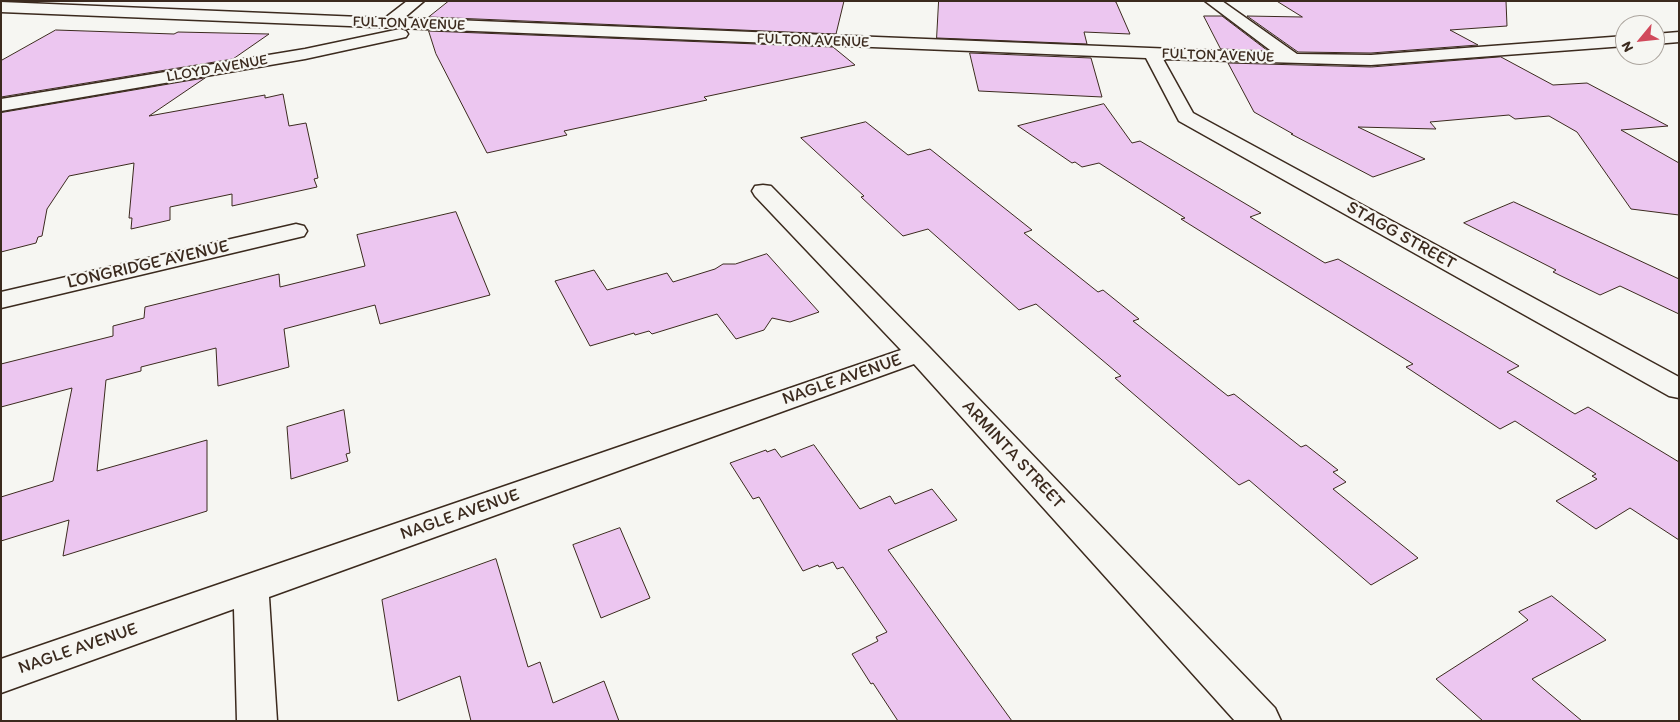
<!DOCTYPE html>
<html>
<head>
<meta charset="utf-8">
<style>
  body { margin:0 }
  #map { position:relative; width:1680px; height:722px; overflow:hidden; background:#f6f6f2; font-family:Itim,sans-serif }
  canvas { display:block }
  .frame { position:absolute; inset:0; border:2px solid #3b2a1e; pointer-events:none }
  .north { position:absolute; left:1615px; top:15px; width:50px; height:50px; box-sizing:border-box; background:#f6f6f2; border:1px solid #aba49d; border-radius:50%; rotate:242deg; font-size:14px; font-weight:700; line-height:20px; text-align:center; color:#3b2a1e }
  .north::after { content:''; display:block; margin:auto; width:18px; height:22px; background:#d1495b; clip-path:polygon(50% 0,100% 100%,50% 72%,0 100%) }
</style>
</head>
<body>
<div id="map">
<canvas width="1680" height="722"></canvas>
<div class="frame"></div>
<div class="north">N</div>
</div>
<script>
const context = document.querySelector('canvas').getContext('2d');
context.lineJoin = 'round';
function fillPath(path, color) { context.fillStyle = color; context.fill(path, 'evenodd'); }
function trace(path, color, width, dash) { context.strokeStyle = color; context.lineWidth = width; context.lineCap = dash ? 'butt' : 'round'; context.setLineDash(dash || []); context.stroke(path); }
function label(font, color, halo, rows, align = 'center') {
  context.font = font + ' Itim,sans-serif'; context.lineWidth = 4.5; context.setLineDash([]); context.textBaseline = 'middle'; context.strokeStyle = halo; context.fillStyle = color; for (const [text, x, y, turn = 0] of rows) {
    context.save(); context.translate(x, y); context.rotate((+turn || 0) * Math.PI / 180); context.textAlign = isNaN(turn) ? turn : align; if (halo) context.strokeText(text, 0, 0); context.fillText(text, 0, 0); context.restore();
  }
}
const building = new Path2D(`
  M449 1H844L836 34 429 17Z
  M939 1H1113L1116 2 1130 34 1084 32 1087 44 937 38Z
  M1277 1H1506L1507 26 1450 30 1478 45 1371 53 1298 52 1247 16 1302 17Z
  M1204 16H1222L1268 51 1221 49Z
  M56 30 174 34 178 32 269 34 233 59 1 97V61Z
  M429 31 833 47 855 65 704 97 707 100 564 131 567 135 487 153 436 54Z
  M970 53 1091 58 1102 97 979 91Z
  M1501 57 1553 85 1587 83 1668 126 1621 130 1679 163V215L1631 209 1577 132 1549 116 1515 119 1509 115 1430 122 1436 129 1358 127 1425 159 1373 177 1291 134H1293L1254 112 1228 63 1371 67Z
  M205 78 149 116 265 95V98L283 94 289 126 306 123 318 178 314 179 317 187 232 206V194L170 207V220L131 229 132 218H129L134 163 69 176 47 209 42 236 38 237 36 243 1 252V113Z
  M1104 104 1132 143 1140 141 1261 213 1250 217 1325 263 1338 259 1519 366 1507 372 1575 414 1588 407 1679 462V540L1630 508 1596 529 1556 501 1597 479 1592 476 1596 474 1515 421 1500 429 1406 367 1413 364 1181 219 1185 218 1099 163 1082 167 1075 162 1072 163 1018 126Z
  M866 122 908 155 930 149 1032 230 1024 233 1098 292 1103 290 1139 319 1133 321 1228 396 1234 394 1301 447 1306 445 1338 470 1333 472 1346 482 1333 489 1418 558 1371 585 1249 480 1239 485 1115 378 1121 376 1036 304 1019 310 928 229 903 236 861 197 864 196 801 138Z
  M1514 202 1679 279V314L1620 286 1600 295 1553 272 1556 270 1464 223Z
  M456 212 490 295 380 324 375 305 284 329 289 367 218 386 216 348 141 367V371L106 380 97 471 207 440V511L63 556 69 520 1 541V497L53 481 72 388 1 407V364L113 336V326L144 318 145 307 279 274 280 287 365 266 357 235Z
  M767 254 819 312 790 322 772 318 764 330 736 339 717 314 652 334 649 331 635 335 634 333 590 346 555 281 594 270 607 290 667 273 673 282 715 269 723 264H735Z
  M344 410 350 453 346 454 348 461 291 479 287 427Z
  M814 445 860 509 890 496 895 504 932 489 957 520 888 550 1012 721H898L873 683 871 684 852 654 878 641 876 637 887 632 843 567 837 569 833 562 819 567 818 565 803 571 759 497 753 499 730 463 766 450 767 452 775 449 781 457Z
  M620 528 650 598 601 618 573 545Z
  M496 559 528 667 540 662 553 703 604 681 619 721H471L460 676 398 701 382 600Z
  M1552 596 1606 640 1532 679 1582 721H1483L1436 679 1528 620 1519 612Z`);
const minor = new Path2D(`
  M407 1H424L404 18 1274 53 1205 1H1222L1297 54 1371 55 1625 36V46L1371 65 1163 59 1193 113 1679 377V398L1669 396 1179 121 1146 58 1 12V2L385 18Z
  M400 29 406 31 408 34 406 37 305 59 1 111V99L305 49Z
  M1679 32V42L1655 44V34Z
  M763 185 771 186 929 347 1275 708 1281 721H1235L914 364 269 597 277 721H237L234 609 1 693V659L901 350 755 196 752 191 755 186Z
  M296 224 304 226 307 231 304 236 1 308V292Z`);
const farStreetnames = [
  ["FULTON AVENUE",409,24,2],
  ["FULTON AVENUE",813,41,2],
  ["FULTON AVENUE",1218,56,2],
  ["LLOYD AVENUE",217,69,-10]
];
const streetNames = [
  ["STAGG STREET",1401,236,29],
  ["LONGRIDGE AVENUE",148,265,-13],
  ["NAGLE AVENUE",842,380,-19],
  ["ARMINTA STREET",1013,455,47],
  ["NAGLE AVENUE",460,515,-19],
  ["NAGLE AVENUE",78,649,-19]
];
fillPath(building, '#ecc6f0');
trace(building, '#3b2a1e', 1);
trace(minor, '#3b2a1e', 3);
fillPath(minor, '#f6f6f2');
label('15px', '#3b2a1e', '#f6f6f2', farStreetnames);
label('18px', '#3b2a1e', '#f6f6f2', streetNames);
</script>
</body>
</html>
